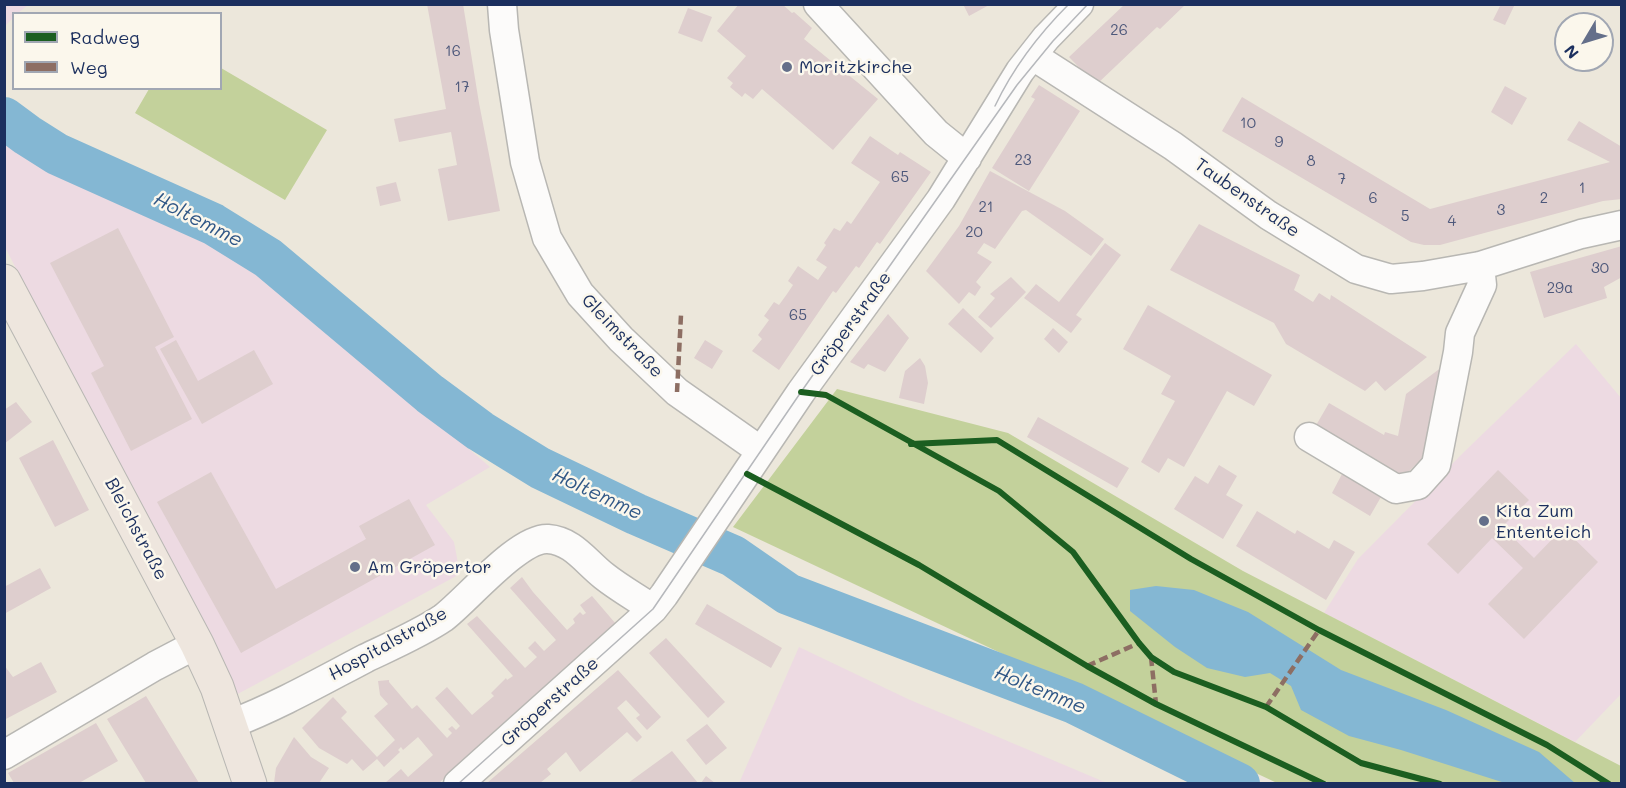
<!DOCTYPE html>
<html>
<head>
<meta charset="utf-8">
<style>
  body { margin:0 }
  #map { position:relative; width:1626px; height:788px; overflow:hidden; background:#ece7db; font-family:Mali,sans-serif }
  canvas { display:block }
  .frame { position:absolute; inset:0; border:6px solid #1b2f5e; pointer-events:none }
  .legend { position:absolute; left:12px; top:12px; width:210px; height:78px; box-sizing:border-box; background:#fbf7ec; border:2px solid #a1a7b3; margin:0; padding:8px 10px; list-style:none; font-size:18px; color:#1b2f5e }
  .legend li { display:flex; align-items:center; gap:12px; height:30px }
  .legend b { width:30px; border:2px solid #a1a7b3 }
  .north { position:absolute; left:1554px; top:12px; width:60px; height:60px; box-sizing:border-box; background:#fbf7ec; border:2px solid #a1a7b3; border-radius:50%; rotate:232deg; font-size:16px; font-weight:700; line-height:24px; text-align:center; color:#1b2f5e }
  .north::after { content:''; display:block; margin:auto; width:21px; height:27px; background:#646f8a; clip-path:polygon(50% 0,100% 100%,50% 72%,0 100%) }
</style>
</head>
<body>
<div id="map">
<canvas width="1626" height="788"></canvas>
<div class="frame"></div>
<ul class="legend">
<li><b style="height:8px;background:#1b5e20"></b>Radweg</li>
<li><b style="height:8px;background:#8d6e63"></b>Weg</li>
</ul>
<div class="north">N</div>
</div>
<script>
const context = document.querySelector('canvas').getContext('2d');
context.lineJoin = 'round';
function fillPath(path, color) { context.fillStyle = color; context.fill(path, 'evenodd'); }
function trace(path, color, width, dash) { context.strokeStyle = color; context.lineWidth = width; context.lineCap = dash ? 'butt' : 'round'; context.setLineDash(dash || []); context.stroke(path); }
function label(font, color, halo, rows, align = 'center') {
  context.font = font + ' Mali,sans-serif'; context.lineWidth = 5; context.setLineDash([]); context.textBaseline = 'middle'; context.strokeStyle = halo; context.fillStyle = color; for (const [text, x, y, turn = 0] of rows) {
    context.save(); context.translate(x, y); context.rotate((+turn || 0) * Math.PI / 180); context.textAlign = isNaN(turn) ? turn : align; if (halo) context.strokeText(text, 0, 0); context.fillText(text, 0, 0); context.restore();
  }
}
const built = new Path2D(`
  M5 4H28V5L18 13 14 14 13 18 5 26Z
  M5 125 240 253 490 467 426 505 454 542 460 574 234 696 5 247Z
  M1576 344 1621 398V694L1575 742 1324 613 1358 559 1464 452Z
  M799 647 908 699 1107 783H739Z`);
const green = new Path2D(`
  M221 68 327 130 285 200 135 113 149 89 220 88Z
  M837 389 1008 433 1243 571 1621 766V783H1277L733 527Z`);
const water = new Path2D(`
  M1156 586 1194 590 1248 612 1341 670 1446 710 1539 752 1575 783H1505L1401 750 1349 736 1301 710 1291 686 1270 673 1245 677 1207 668 1175 647 1130 611V590Z`);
const river = new Path2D(`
  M4 118 27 135 57 154 213 224 268 258 430 394 480 431 540 468 636 514 733 556 788 594 1074 703 1239 784`);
const building = new Path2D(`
  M427 4H463L479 103 500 211 448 221 438 169 457 165 451 132 399 142 394 119 446 109Z
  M739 4H782L792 13 794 12 812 28 804 39 878 99 833 150 762 89 753 99 745 93 742 97 730 87 733 83 727 78 746 56 717 31Z
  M963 4H991L969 16Z
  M1125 4H1186L1160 29 1157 27 1096 85 1069 57Z
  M1501 4H1515L1505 25 1493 20Z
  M688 8 712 17 702 42 678 33Z
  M1039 85 1080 111 1029 191 992 168 1035 99 1031 97Z
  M1505 86 1527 98 1512 125 1491 112Z
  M1242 97 1430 209 1610 162 1567 140 1579 121 1622 147V199L1603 201 1440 245H1424L1411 242 1222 131Z
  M870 136 898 155 900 152 931 172 880 244 877 242 859 268 856 266 836 293 833 291 779 370 752 351 762 339 758 335 769 320 764 316 774 302 779 305 787 294 793 285 788 281 798 266 818 280 827 267 816 260 826 245 824 243 834 228 840 231 847 221 851 224 880 182 851 163Z
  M990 171 1065 211 1104 239 1091 256 1026 210 1022 211 995 249 984 243 977 253 992 262 976 282 981 287 975 296 969 292 959 304 926 271 959 226Z
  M396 182 401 201 380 206 376 187Z
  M1199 224 1300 275 1294 290 1313 302 1319 293 1330 300 1331 295 1427 357 1385 391 1376 381 1365 391 1286 344 1274 323 1170 270Z
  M118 228 174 337 155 347 192 419 131 451 91 373 104 366 50 263Z
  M1105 243 1121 255 1076 315 1082 319 1071 333 1024 298 1036 284 1059 302Z
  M1622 246V277L1604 287 1607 298 1544 318 1530 272Z
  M1011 277 1026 292 991 328 978 317 995 298 990 294Z
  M1148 305 1272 375 1254 406 1227 391 1184 467 1168 458 1159 473 1141 462 1175 401 1161 394 1171 376 1123 349Z
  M963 308 994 338 981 353 948 324Z
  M888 314 909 338 885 372 868 364 864 369 850 362Z
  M1053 328 1068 342 1059 353 1044 339Z
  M176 340 198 381 254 350 273 384 202 424 160 349Z
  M705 340 723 351 712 369 694 358Z
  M920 358 925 366 928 383 924 404 899 398 905 371Z
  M1450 361 1438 443 1402 478 1311 434 1329 403 1384 435 1385 432 1398 436 1406 394Z
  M16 402 32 422 4 444V410Z
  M1038 417 1129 468 1117 488 1027 437Z
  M53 440 89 510 55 527 19 458Z
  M1219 465 1237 476 1226 495 1243 505 1223 539 1174 509 1195 476 1208 484Z
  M1498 470 1529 500 1502 527 1534 558 1563 528 1598 562 1524 639 1488 604 1523 568 1492 538 1458 574 1427 544Z
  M211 472 276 589 366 539 359 526 409 499 435 545 241 653 157 502Z
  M1342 474 1381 497 1370 516 1332 493Z
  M1257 511 1295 534 1297 530 1329 549 1334 540 1355 552 1326 600 1236 546Z
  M40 568 51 588 4 614V587Z
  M522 577 533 592 567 630 575 623 573 619 580 612 583 615 586 613 580 605 592 596 616 624 439 783H385L401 769 408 777 433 755 418 737 403 750 401 747 398 750 400 752 384 767 377 759 363 771 352 759 347 764 319 748 302 728 333 697 347 712 341 718 377 757 395 740 374 716 388 704 380 695 378 681 389 680V682L412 709 417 705 447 738 452 733 448 729 452 726 456 730 460 726 435 698 447 687 472 715 494 696 491 693 506 678 507 680 513 676 467 624 477 616 525 668 537 657 528 648 535 641 544 651 556 640 510 588Z
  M707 604 782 648 771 668 695 624Z
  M666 638 725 702 708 718 649 653Z
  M41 662 57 692 4 720V665L13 677Z
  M618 670 661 717 647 730 636 718 640 715 626 700 617 708 642 737 637 742 627 732 580 772 566 752 547 769 551 774 540 783H487Z
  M146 696 199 783H146L107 719Z
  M96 723 118 761 79 783H14L8 773Z
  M707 724 727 748 706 765 686 740Z
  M294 737 311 757 329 768 319 783H274L276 768Z
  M672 751 698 783H628Z
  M706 776 715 783H701Z`);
const minor = new Path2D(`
  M502 4 504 30 525 162 547 238 580 294 621 339 677 392 761 451
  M818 4 936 133 967 158
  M1033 56 1173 146 1268 215 1356 269 1391 279 1423 276 1480 266 1581 234 1622 225
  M1309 437 1396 489 1418 485 1436 465 1458 352 1460 333 1482 285 1480 266
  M231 724C278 706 322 681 366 658 391 646 421 633 443 618 466 601 519 537 548 539 573 541 585 561 604 576 619 588 637 598 653 609
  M4 755 155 666 197 644
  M458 784 653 609 664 595 801 392 941 199 1020 71 1046 38 1079 4`);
const major = new Path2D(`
  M4 281 197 644 217 687 250 784`);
const tram = new Path2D(`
  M995 106C1013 68 1039 34 1069 4
  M458 784 653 609 801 392 1017 85 1053 41 1088 4`);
const quiet = new Path2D(`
  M677 392 681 315
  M1151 657 1156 704
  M1087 666 1139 643
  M1266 707 1319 630`);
const cycleway = new Path2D(`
  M801 392 826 395 999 491 1073 552 1139 643 1151 657 1174 672 1266 707 1361 763 1440 784
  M911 444 997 440 1191 559 1319 630 1547 745 1609 784
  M747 474 919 565 1087 666 1156 704 1324 784`);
const markers = [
  [787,67,6,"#646f8a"],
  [1484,521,6,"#646f8a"],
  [355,567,6,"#646f8a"]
];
const numberNames = [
  ["26",1119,30],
  ["16",453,51],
  ["17",462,87],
  ["10",1248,123],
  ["9",1279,142],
  ["23",1023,160],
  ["8",1311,161],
  ["65",900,177],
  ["7",1342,179],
  ["1",1582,188],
  ["6",1373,198],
  ["2",1544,198],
  ["21",986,207],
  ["3",1501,210],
  ["5",1405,216],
  ["4",1452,221],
  ["20",974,232],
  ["30",1600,268],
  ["29a",1560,288],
  ["65",798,315]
];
const poiNames = [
  ["Moritzkirche",799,67],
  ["Kita Zum",1496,511],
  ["Ententeich",1496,532],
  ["Am Gröpertor",367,567]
];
const streetNames = [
  ["Taubenstraße",1247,198,35],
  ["Gröperstraße",851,324,-54],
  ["Gleimstraße",622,336,46],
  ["Bleichstraße",136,529,62],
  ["Hospitalstraße",388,644,-29],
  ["Gröperstraße",550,702,-42]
];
const waterNames = [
  ["Holtemme",198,220,27],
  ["Holtemme",597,494,25],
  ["Holtemme",1040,690,22]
];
fillPath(built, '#eddae2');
fillPath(green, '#c3d19b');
fillPath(water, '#84b7d3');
trace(river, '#84b7d3', 42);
fillPath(building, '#decece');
trace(minor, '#b8b7b3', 31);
trace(major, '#b8b7b3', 35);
trace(minor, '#fcfbfa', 28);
trace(major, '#eee6de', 33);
trace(tram, '#b6b8bc', 1.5);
trace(quiet, '#8d6e63', 4.5, [9, 4.5]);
trace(cycleway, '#1b5e20', 6);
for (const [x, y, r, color] of markers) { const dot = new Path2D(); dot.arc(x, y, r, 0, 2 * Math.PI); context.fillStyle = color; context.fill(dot); trace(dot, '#fbf7ec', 2); }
label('15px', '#4c577a', null, numberNames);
label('18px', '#1b2f5e', '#fbf7ec', poiNames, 'left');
label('18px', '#1b2f5e', '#fbf7ec', streetNames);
label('italic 20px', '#305786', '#fbf7ec', waterNames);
</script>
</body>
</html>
